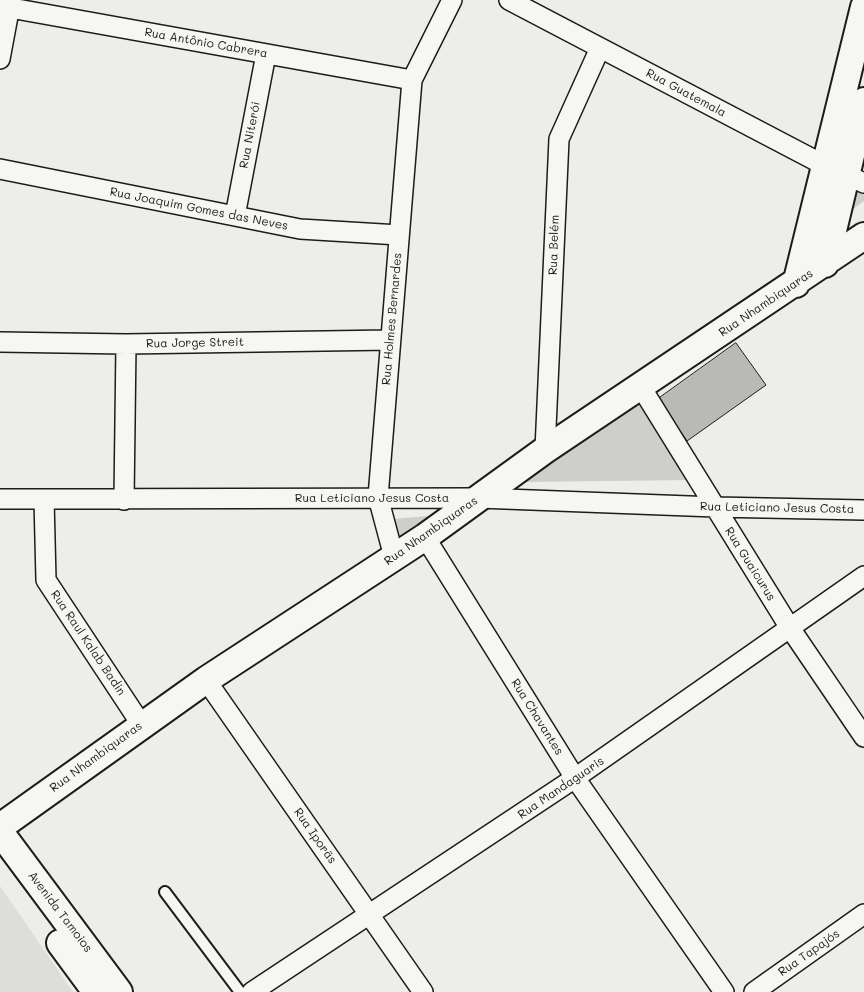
<!DOCTYPE html>
<html>
<head>
<meta charset="utf-8">
<style>
  body { margin:0 }
  canvas { display:block; background:#edede9 }
</style>
</head>
<body>
<canvas width="864" height="992"></canvas>
<script>
const context = document.querySelector('canvas').getContext('2d');
context.lineJoin = 'round';
function fillPath(path, color) { context.fillStyle = color; context.fill(path, 'evenodd'); }
function trace(path, color, width, dash) { context.strokeStyle = color; context.lineWidth = width; context.lineCap = dash ? 'butt' : 'round'; context.setLineDash(dash || []); context.stroke(path); }
function label(font, color, halo, rows, align = 'center') {
  context.font = font + ' Mali,sans-serif'; context.lineWidth = 4; context.setLineDash([]); context.textBaseline = 'middle'; context.strokeStyle = halo; context.fillStyle = color; for (const [text, x, y, turn = 0] of rows) {
    context.save(); context.translate(x, y); context.rotate((+turn || 0) * Math.PI / 180); context.textAlign = isNaN(turn) ? turn : align; if (halo) context.strokeText(text, 0, 0); context.fillText(text, 0, 0); context.restore();
  }
}
const built = new Path2D(`
  M0 886 73 992H0Z`);
const green = new Path2D(`
  M854 186 864 193V201L844 216Z
  M643 401 693 480 523 482Z
  M439 515 400 544 393 519Z`);
const building = new Path2D(`
  M736 343 766 385 687 441 658 399Z`);
const lane = new Path2D(`
  M165 892 240 992`);
const street = new Path2D(`
  M509 0 824 165 864 183
  M0 6 412 80
  M0 59 11 0
  M0 169 300 229 399 235
  M235 216 266 54
  M0 342 126 344 390 340
  M641 387 790 628 864 737
  M545 450 559 139 600 48
  M0 499 479 498 715 507 864 510
  M44 499 46 580 141 724
  M124 500 126 344
  M425 537 575 778 724 992
  M394 557 378 497 412 80 452 0
  M206 680 423 992
  M252 992 575 778 864 576
  M754 992 864 914`);
const secondary = new Path2D(`
  M825 264 864 101
  M796 284 864 7
  M0 827 206 680 425 537 545 450 864 236
  M0 832 119 992
  M60 943 96 992`);
const streetNames = [
  ["Rua Antônio Cabrera",206,43,10],
  ["Rua Guatemala",686,93,28],
  ["Rua Niterói",250,135,-79],
  ["Rua Joaquim Gomes das Neves",199,209,11],
  ["Rua Belém",554,245,-88],
  ["Rua Nhambiquaras",766,303,-34],
  ["Rua Holmes Bernardes",392,319,-85],
  ["Rua Jorge Streit",195,343,-1],
  ["Rua Leticiano Jesus Costa",372,498],
  ["Rua Leticiano Jesus Costa",777,508,1],
  ["Rua Nhambiquaras",431,531,-35],
  ["Rua Guaicurus",750,564,58],
  ["Rua Raul Kalab Badin",88,643,56],
  ["Rua Chavantes",537,717,58],
  ["Rua Nhambiquaras",96,757,-36],
  ["Rua Mandaguaris",561,788,-34],
  ["Rua Iporãs",315,836,55],
  ["Avenida Tamoios",60,912,53],
  ["Rua Tapajós",809,953,-35]
];
fillPath(built, '#ddddda');
fillPath(green, '#cececb');
fillPath(building, '#b9b9b6');
trace(building, '#1c1c1c', 1);
trace(lane, '#1c1c1c', 14);
trace(street, '#1c1c1c', 22);
trace(secondary, '#1c1c1c', 30);
trace(lane, '#f6f6f2', 10);
trace(street, '#f6f6f2', 19);
trace(secondary, '#f6f6f2', 26);
label('12px', '#1c1c1c', '#f6f6f2', streetNames);
</script>
</body>
</html>
